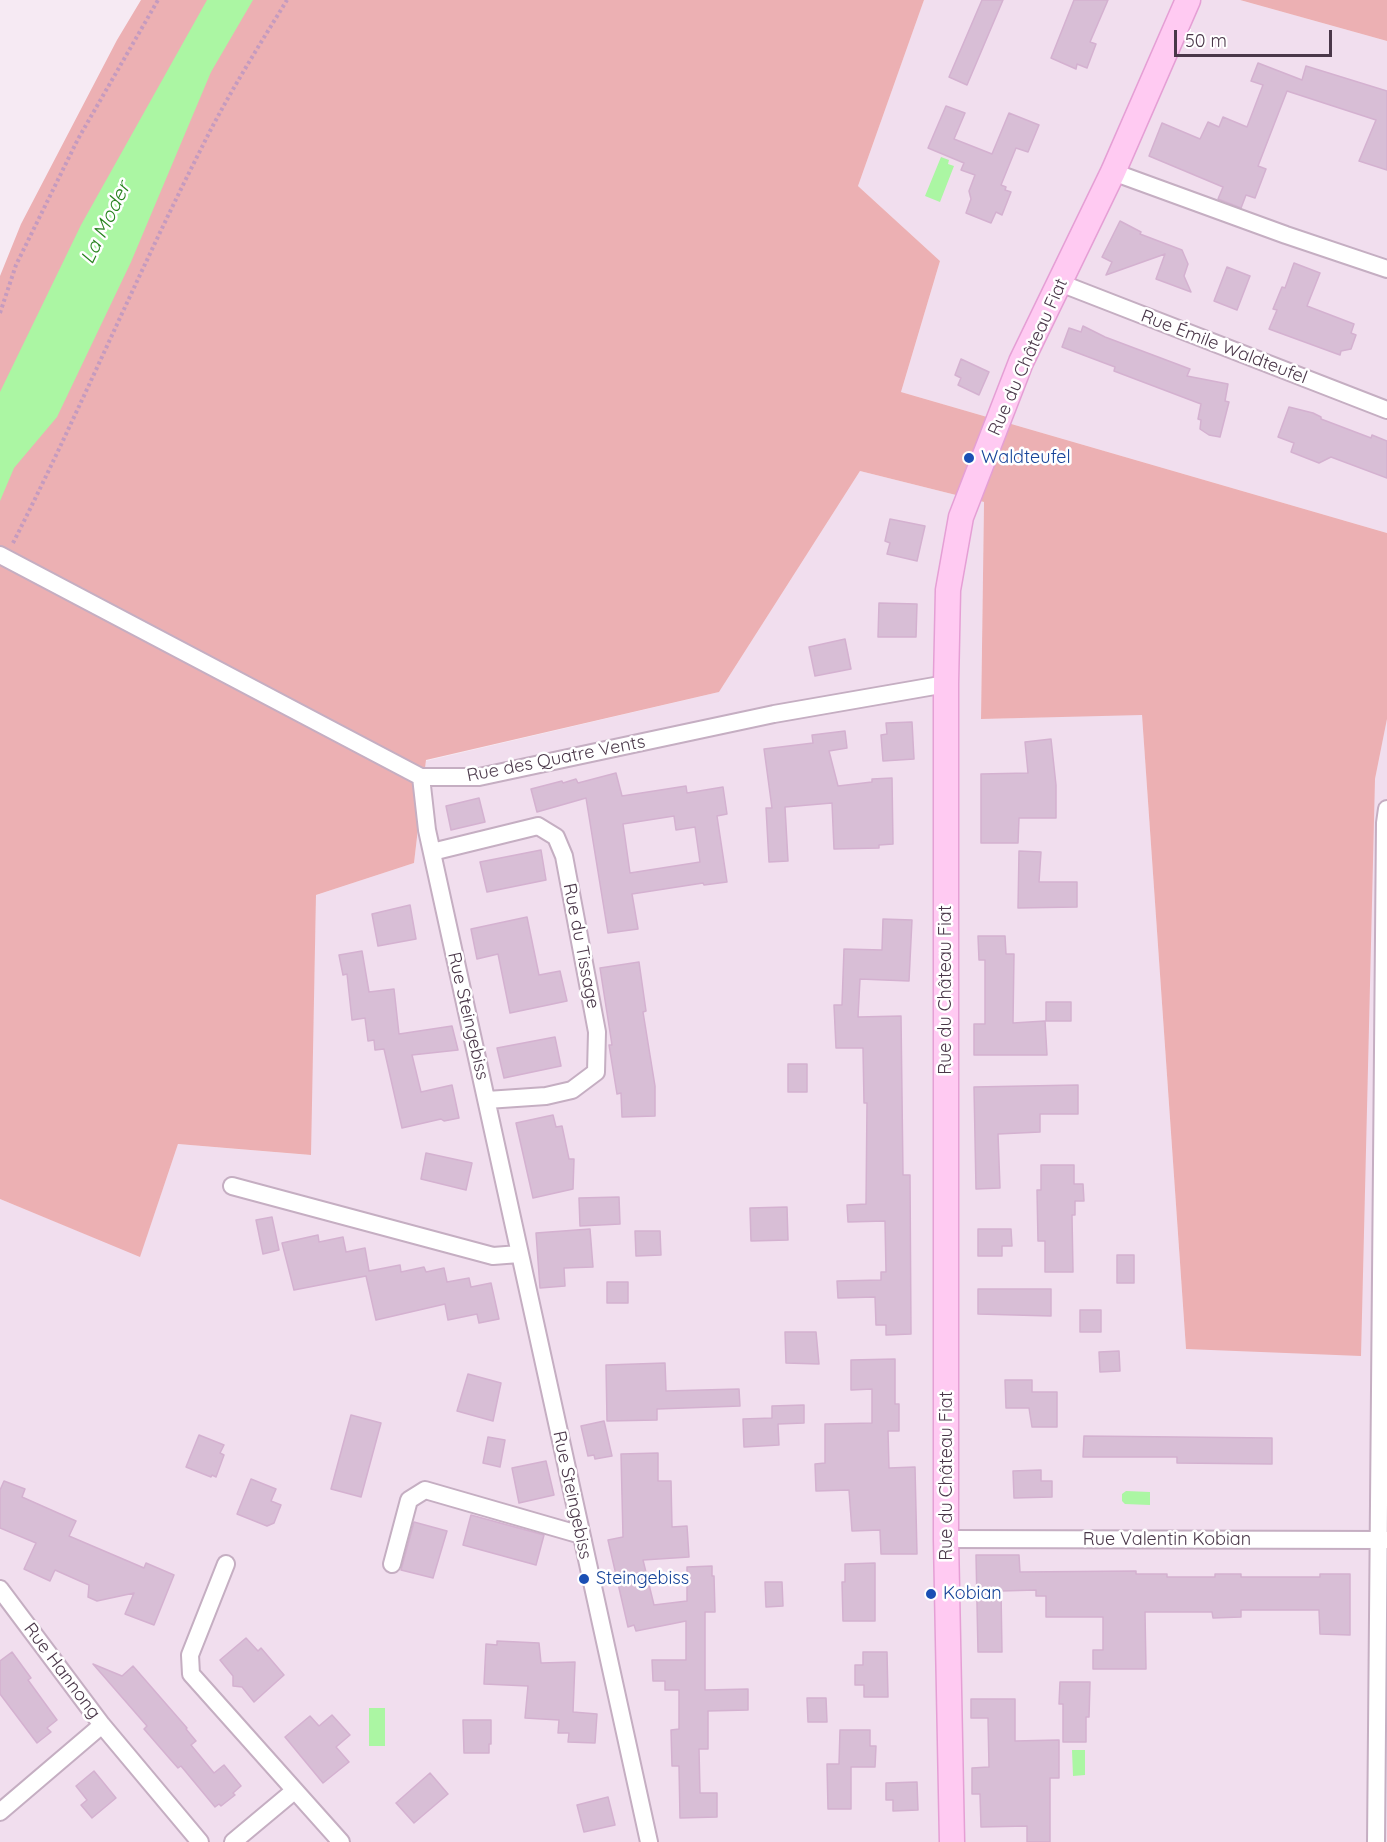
<!DOCTYPE html>
<html>
<head>
<meta charset="utf-8">
<style>
  body { margin:0 }
  #map { position:relative; width:1387px; height:1842px; overflow:hidden; background:#f6eaf3; font-family:Quicksand,sans-serif }
  canvas { display:block }
  .scale { position:absolute; left:1174px; top:30px; width:158px; height:27px; box-sizing:border-box; border:3px solid #4a3749; border-top:0; padding-left:8px; font-size:18px; line-height:21px; white-space:nowrap; color:#4a3749; -webkit-text-stroke:4px #fff; paint-order:stroke }
</style>
</head>
<body>
<div id="map">
<canvas width="1387" height="1842"></canvas>
<div class="scale">50 m</div>
</div>
<script>
const context = document.querySelector('canvas').getContext('2d');
context.lineJoin = 'round';
function fillPath(path, color) { context.fillStyle = color; context.fill(path, 'evenodd'); }
function trace(path, color, width, dash) { context.strokeStyle = color; context.lineWidth = width; context.lineCap = dash ? 'butt' : 'round'; context.setLineDash(dash || []); context.stroke(path); }
function label(font, color, halo, rows, align = 'center') {
  context.font = font + ' Quicksand,sans-serif'; context.lineWidth = 5; context.setLineDash([]); context.textBaseline = 'middle'; context.strokeStyle = halo; context.fillStyle = color; for (const [text, x, y, turn = 0] of rows) {
    context.save(); context.translate(x, y); context.rotate((+turn || 0) * Math.PI / 180); context.textAlign = isNaN(turn) ? turn : align; if (halo) context.strokeText(text, 0, 0); context.fillText(text, 0, 0); context.restore();
  }
}
const residential = new Path2D(`
  M924 0H1240L1387 41V533L901 392 940 261 858 186Z
  M860 471 984 502 981 719 1142 714 1186 1349 1375 779 1387 719V1842H0V1199L140 1256 178 1144 310 1155 316 895 414 863 426 761 719 692Z`);
const green = new Path2D(`
  M141 0H924L858 186 940 261 901 392 1387 533V719L1375 779 1361 1356 1186 1349 1142 715 981 719 984 502 860 471 719 692 426 760 414 863 316 895 311 1155 178 1144 140 1257 0 1199V276L21 224 117 40Z
  M1240 0H1387V41Z`);
const water = new Path2D(`
  M207 0H253L211 72 131 262 57 417 14 468 0 501V392L81 225Z
  M941 157 949 160 948 164 954 166 940 202 925 196Z
  M1126 1491 1150 1492V1505L1125 1504 1122 1501V1494Z
  M369 1708H385V1746H369Z
  M1072 1750H1085V1775L1073 1776Z`);
const building = new Path2D(`
  M982 0H1003L967 85 949 77Z
  M1074 0H1108L1090 42 1096 44 1087 68 1077 64 1076 69 1051 58Z
  M1258 63 1302 80 1306 66 1387 91V170L1359 161 1376 120 1287 91 1258 166 1266 169 1255 198 1246 195 1241 208 1218 199 1223 187 1149 156 1162 123 1200 139 1208 122 1219 127 1223 117 1247 127 1263 85 1251 81Z
  M946 106 965 113 954 139 992 154 1009 113 1039 125 1028 152 1016 148 1001 185 1006 187 1005 190 1011 192 1002 215 996 212 991 223 966 213 971 199 969 191 975 175 961 170 964 163 928 148Z
  M1120 221 1141 232 1140 234 1182 250 1188 264 1184 276 1191 292 1156 279 1165 254 1106 275 1112 262 1102 257Z
  M1294 263 1320 273 1307 306 1354 324 1351 333 1356 335 1351 349 1341 351 1340 355 1269 329 1277 310 1273 309 1282 287 1285 288Z
  M1227 267 1250 276 1237 310 1214 301Z
  M1083 326 1105 337 1190 369 1187 376 1228 384 1225 401 1229 402 1220 437 1209 435 1200 429 1201 420 1198 419 1201 404 1114 371 1115 367 1062 347 1069 328 1081 332Z
  M961 359 989 372 979 395 958 385 961 378 955 375Z
  M1289 407 1313 413 1321 417V419L1371 438 1372 435 1387 441V478L1331 457 1319 463 1291 452 1294 443 1278 437Z
  M890 519 925 526 917 561 887 554 890 543 885 541Z
  M879 603 917 604 916 637H878Z
  M845 639 851 669 815 676 809 647Z
  M912 722 914 759 883 761 881 735 887 734 886 723Z
  M845 731 847 748 829 751 838 786 872 782V779L892 778 893 844 879 845V848L834 849 832 803 785 807 788 861 769 862 766 808H772L764 749 813 743 812 735Z
  M1051 739 1056 785V818H1019L1018 843H981V774L1028 773 1025 742Z
  M616 773 622 796 686 786 687 793 723 787 727 814 717 816 727 882 704 885 703 883 632 894 638 929 608 933 586 798 537 812 531 789 562 781 563 783 576 779 578 783ZM674 816 676 830 695 827 700 862 630 873 623 824Z
  M479 798 485 822 451 830 446 806Z
  M541 850 546 880 487 892 480 862Z
  M1019 851 1041 852 1039 882H1077V907L1018 908Z
  M410 905 416 939 378 946 372 914Z
  M527 917 539 975 560 971 567 1001 510 1013 498 954 477 959 471 929Z
  M883 919 912 920 909 981 860 979 858 1017 901 1016 903 1175H910L911 1334 886 1335V1325H876L875 1297 838 1298 837 1281 881 1280V1272H886L885 1221 848 1222 847 1205 866 1204 867 1103H864L863 1048H836L834 1005H842L844 949 882 950Z
  M978 936H1005L1006 954H1014L1013 1023 1045 1021 1047 1055H974V1024H985V960H979Z
  M362 951 369 992 394 989 399 1034 452 1026 458 1050 412 1055 421 1092 452 1085 459 1118 444 1121 441 1119 402 1128 384 1049 375 1050 374 1040 368 1041 365 1018 352 1020 347 974 343 975 339 955Z
  M639 962 646 1011 643 1012 655 1086V1116L622 1117 621 1093 617 1094 609 1045H612L600 968Z
  M1046 1002H1071V1021H1046Z
  M555 1037 561 1066 504 1078 497 1048Z
  M788 1064H807V1092H788Z
  M1078 1085V1114H1040V1132L998 1134 1000 1188 976 1189 974 1087Z
  M553 1115 556 1127 562 1126 569 1159H574L573 1189 533 1198 516 1123Z
  M426 1153 472 1163 466 1190 421 1179Z
  M1041 1165H1074V1184H1083L1084 1201H1075V1215H1072L1073 1272H1045V1241H1038L1037 1190H1041Z
  M619 1197 620 1224 580 1226 579 1198Z
  M787 1207 788 1240 751 1241 750 1208Z
  M272 1217 279 1250 263 1254 256 1220Z
  M590 1229 593 1267 564 1268 565 1286 540 1288 536 1233Z
  M978 1229H1011L1012 1246H1002V1256H978Z
  M635 1231H660L661 1255 636 1256Z
  M318 1235 319 1242 343 1237 346 1252 365 1248 369 1271 400 1265 401 1272 424 1267 426 1272 444 1268 447 1282 469 1278 471 1287 491 1283 499 1319 479 1323 477 1314 448 1320 445 1304 376 1320 366 1276 294 1290 282 1243Z
  M1117 1255H1134V1283H1117Z
  M607 1282H628V1303H607Z
  M978 1289H1051V1316L978 1314Z
  M1080 1310H1101V1332H1080Z
  M785 1332H816L819 1364 786 1363Z
  M1119 1351 1120 1371 1100 1372 1099 1352Z
  M895 1359V1404H899V1431H888L889 1468 915 1467 917 1554H881L880 1530 852 1531 849 1490 816 1491 815 1464 825 1463V1424L872 1423V1389L851 1390V1360Z
  M665 1363 666 1391 739 1389 740 1406 657 1409V1420L607 1421 606 1365Z
  M468 1374 501 1383 493 1421 457 1411Z
  M1005 1380H1032V1392H1057V1427H1032L1029 1408H1006Z
  M804 1405V1423L778 1424 779 1445 744 1447 743 1419 772 1418V1406Z
  M351 1415 381 1423 361 1497 331 1489Z
  M604 1421 612 1456 595 1459 594 1455 588 1456 581 1426Z
  M199 1435 224 1445 220 1453 224 1455 216 1477 212 1475 211 1477 186 1467Z
  M1084 1436 1272 1438V1464L1177 1463V1457H1083Z
  M488 1437 505 1440 500 1467 483 1463Z
  M658 1453V1481H671L672 1527 687 1526 689 1557 643 1560 654 1605 687 1601V1567L712 1566V1576H714L715 1612H705V1690L748 1689V1710L708 1711V1749H699L700 1793H717V1817L680 1818 679 1766H672L671 1730 679 1729V1690H665V1681H653L652 1660H686V1621L636 1631 634 1625 628 1627 608 1540 623 1537 621 1454Z
  M546 1461 554 1495 519 1503 512 1468Z
  M1041 1470V1481H1052V1497L1014 1498 1013 1471Z
  M251 1479 276 1489 271 1501 281 1505 274 1523 267 1526 237 1514Z
  M4 1481 25 1489 22 1497 76 1521 69 1536 144 1568 146 1563 174 1575 154 1625 125 1614 134 1593 97 1601 88 1597 89 1585 73 1578 55 1570 50 1581 24 1569 36 1543 0 1528V1490Z
  M471 1515 544 1535 536 1565 463 1545Z
  M414 1522 447 1531 433 1578 401 1570Z
  M976 1555H1019L1020 1572 1136 1571V1574H1167V1577H1215V1574H1241V1577H1320V1574H1350V1635L1320 1634 1319 1610H1241V1617L1213 1618 1212 1612H1145L1146 1669H1093V1650H1103V1617H1046V1596H1036V1590L1001 1591 1002 1652H978Z
  M875 1563V1621H843L842 1582H845V1564Z
  M765 1582H782L783 1606 766 1607Z
  M246 1638 258 1651 261 1648 284 1675 254 1702 242 1687 233 1686V1676L220 1660Z
  M497 1641 539 1643 541 1663 575 1662 573 1712 597 1714 595 1743 568 1742 569 1733H558L559 1720 525 1718 528 1686 484 1684 486 1644 497 1645Z
  M12 1652 31 1678 28 1680 57 1720 47 1728 51 1732 37 1743 0 1694V1661Z
  M863 1652H887L888 1697H864V1685H855V1665H863Z
  M93 1664 122 1676 133 1666 187 1728 186 1729 196 1741 191 1745 214 1773 224 1765 241 1786 233 1793 235 1795 221 1806 219 1804 215 1807 181 1766 178 1768 170 1759 144 1729 147 1726Z
  M1060 1682H1090L1089 1717H1086V1742H1063V1704H1059Z
  M807 1698H826L827 1722H808Z
  M971 1699H1015V1741L1059 1740V1778H1050V1842H1027V1826L981 1827 980 1794H972V1768L989 1767 988 1718H971Z
  M332 1715 350 1735 336 1747 349 1762 323 1783 285 1737 310 1716 319 1726Z
  M463 1720H491V1744H489V1753H464Z
  M840 1730H870V1746H876L875 1767H851V1809H828L827 1764H839Z
  M94 1771 116 1798 92 1818 81 1805 87 1800 76 1786Z
  M430 1773 448 1794 414 1823 396 1803Z
  M917 1782 918 1810 893 1811V1800H886V1783Z
  M608 1797 615 1825 584 1832 577 1805Z`);
const path = new Path2D(`
  M0 313 16 265 78 139 158 0
  M13 543C79 413 135 279 201 149 226 98 257 49 287 0`);
const street = new Path2D(`
  M1113 172 1286 235 1387 269
  M1060 283 1387 410
  M0 555 421 777H479L774 714 946 684
  M421 777 427 830 649 1842
  M432 852 538 826 556 837 564 856 597 1032 596 1072 572 1090 546 1096 487 1100
  M232 1186 493 1256 519 1254
  M946 1539 1387 1540
  M226 1564 190 1655 191 1674 341 1842
  M392 1564 409 1500 425 1490 581 1535
  M0 1589 102 1725 200 1842
  M0 1812 102 1725
  M233 1842 294 1791
  M1376 1842 1385 823 1387 809`);
const secondary = new Path2D(`
  M952 1842 946 1539V684L948 590 961 517 1021 362 1113 172 1188 0`);
const markers = [
  [969,458,6,"#1a4fb4"],
  [584,1579,6,"#1a4fb4"],
  [931,1594,6,"#1a4fb4"]
];
const streetNames = [
  ["Rue Émile Waldteufel",1224,347,21],
  ["Rue du Château Fiat",1028,357,-66],
  ["Rue des Quatre Vents",556,759,-11],
  ["Rue du Tissage",581,946,79],
  ["Rue du Château Fiat",946,990,-90],
  ["Rue Steingebiss",468,1016,77],
  ["Rue du Château Fiat",947,1476,-90],
  ["Rue Steingebiss",572,1495,78],
  ["Rue Valentin Kobian",1167,1540],
  ["Rue Hannong",62,1671,53]
];
const transitNames = [
  ["Waldteufel",981,458],
  ["Steingebiss",596,1579],
  ["Kobian",943,1594]
];
const waterNames = [
  ["La Moder",106,223,-64]
];
fillPath(residential, '#f1deee');
fillPath(green, '#ecb0b3');
fillPath(water, '#abf6a3');
fillPath(building, '#d8bed6');
trace(building, '#d4b1d0', 1.5);
trace(street, '#c5aec2', 20);
trace(secondary, '#e59fd5', 27);
trace(path, '#c59bbf', 4, [3, 3]);
trace(street, '#fff', 16);
trace(secondary, '#ffcaf2', 24);
for (const [x, y, r, color] of markers) { const dot = new Path2D(); dot.arc(x, y, r, 0, 2 * Math.PI); context.fillStyle = color; context.fill(dot); trace(dot, '#fff', 2); }
label('18px', '#4a3749', '#fff', streetNames);
label('18px', '#164399', '#fff', transitNames, 'left');
label('italic 20px', '#28831f', '#fff', waterNames);
</script>
</body>
</html>
